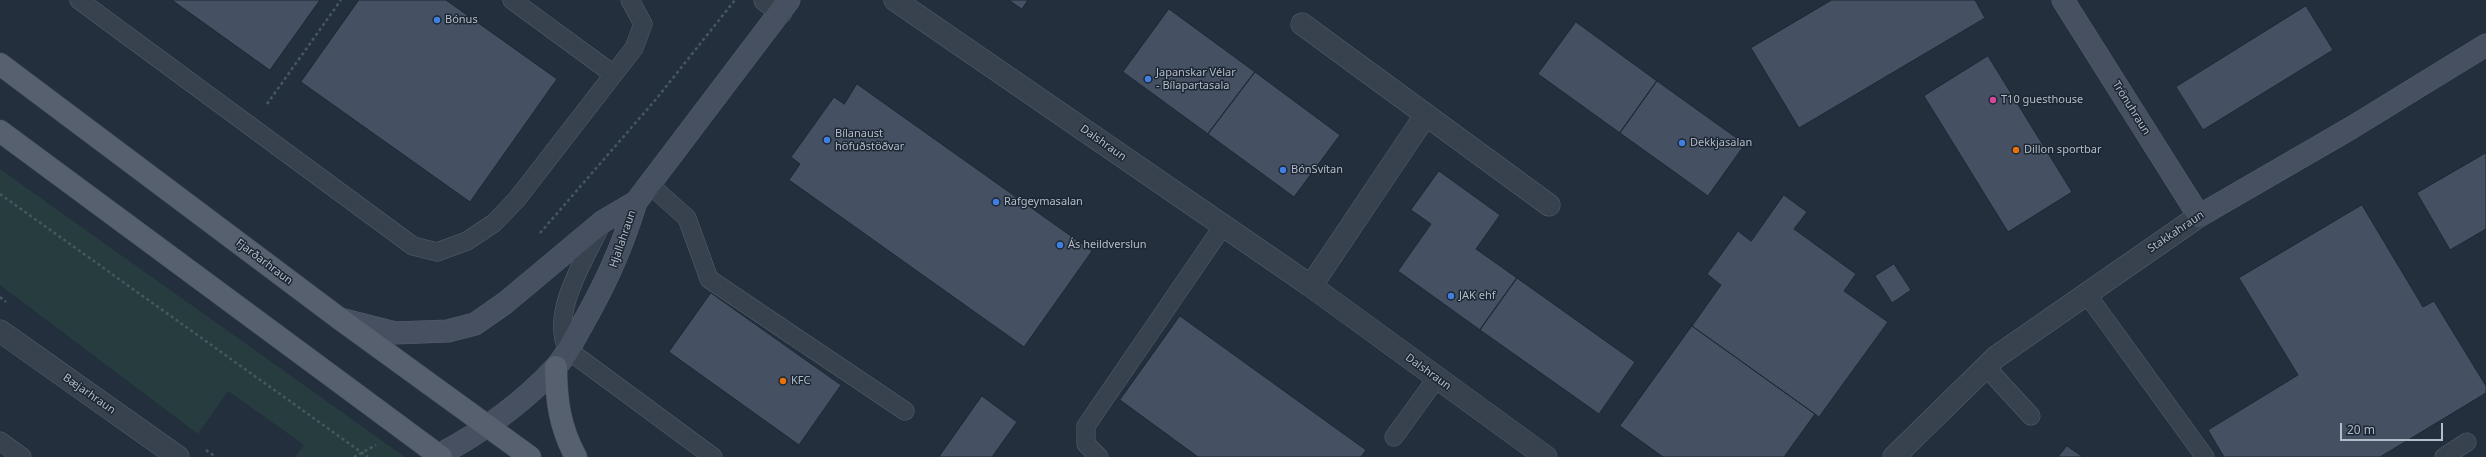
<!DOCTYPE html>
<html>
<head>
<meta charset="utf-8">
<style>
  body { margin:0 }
  #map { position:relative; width:2486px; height:457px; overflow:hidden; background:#242f3e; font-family:"Noto Sans",sans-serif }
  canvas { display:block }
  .scale { position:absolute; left:2340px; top:423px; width:103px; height:18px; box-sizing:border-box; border:2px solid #b4bcc9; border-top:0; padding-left:5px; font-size:12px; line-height:14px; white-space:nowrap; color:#b4bcc9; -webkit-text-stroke:3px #1d2633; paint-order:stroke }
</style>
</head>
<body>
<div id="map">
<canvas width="2486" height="457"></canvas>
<div class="scale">20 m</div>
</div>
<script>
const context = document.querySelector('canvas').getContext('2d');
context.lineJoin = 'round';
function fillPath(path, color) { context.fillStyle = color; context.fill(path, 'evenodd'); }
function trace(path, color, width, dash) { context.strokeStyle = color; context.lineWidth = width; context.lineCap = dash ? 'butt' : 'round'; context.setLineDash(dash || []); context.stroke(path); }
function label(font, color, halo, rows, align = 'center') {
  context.font = font + ' "Noto Sans",sans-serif'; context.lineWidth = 3; context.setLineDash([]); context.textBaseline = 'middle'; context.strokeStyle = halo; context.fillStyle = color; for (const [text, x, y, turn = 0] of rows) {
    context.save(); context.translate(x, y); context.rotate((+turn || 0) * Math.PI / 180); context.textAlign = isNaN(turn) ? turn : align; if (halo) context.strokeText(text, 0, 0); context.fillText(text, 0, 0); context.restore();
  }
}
const green = new Path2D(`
  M0 169 405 457H295L304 445 228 391 198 434 0 285Z`);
const building = new Path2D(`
  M172 0H320L270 70Z
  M359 0H446L557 79 470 202 301 82Z
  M1009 0H1028L1022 9Z
  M1832 0H1975L1985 18 1799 128 1751 48Z
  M2306 6 2333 50 2203 130 2176 87Z
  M1169 9 1255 72 1208 134 1123 72Z
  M1576 22 1657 81 1620 133 1538 74Z
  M1988 56 2072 192 2008 232 1924 96Z
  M1255 72 1340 135 1294 197 1208 134Z
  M1657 81 1745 144 1708 196 1620 133Z
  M857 84 1092 251 1024 347 789 180 800 164 791 157 834 97 844 104Z
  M2486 153V229L2450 250 2417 193Z
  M1439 171 1500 215 1476 249 1517 278 1480 330 1398 271 1431 224 1411 210Z
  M1784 195 1807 212 1794 229 1856 274 1844 291 1888 322 1819 417 1692 326 1721 285 1707 274 1738 231 1751 241Z
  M2362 205 2423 307 2434 301 2486 386V393L2380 457H2224L2208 430 2298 375 2239 278Z
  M1894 264 1911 290 1892 303 1875 276Z
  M1517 278 1635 362 1599 414 1480 330Z
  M711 293 841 385 799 445 669 352Z
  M1180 316 1366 450 1361 457H1198L1120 400Z
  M1692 326 1815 414 1784 457H1663L1620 426Z
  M982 396 1017 422 992 457H939Z
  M2067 446 2083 457H2058Z`);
const path = new Path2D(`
  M267 104 341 0
  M0 194 368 457
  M540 233 657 98 735 0
  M0 297 6 302
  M206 450 216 457
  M354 457 376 445`);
const lane = new Path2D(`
  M79 0 413 246 437 252 467 241 494 223 517 199 634 48 643 24 630 0
  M512 0 613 74
  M649 184 687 218 709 279 905 411
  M601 225C585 259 549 314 568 350L713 457
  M2086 293 2205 457
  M1986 367 2031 416
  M1394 437 1436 379
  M0 441 22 457
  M1099 457 1086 444V426L1223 226
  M2444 457 2467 442`);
const street = new Path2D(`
  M765 0 781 12
  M895 0 1311 286 1546 457
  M1302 24 1549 205
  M1311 286 1425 116
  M0 331 178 457
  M1894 457 1996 357 2199 216`);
const secondary = new Path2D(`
  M2063 0 2199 216 2351 128 2486 45
  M340 319 395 333 448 331 475 324 505 303 602 222 636 202
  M439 455C482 432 522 404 555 368 566 357 573 341 581 327 606 283 621 250 636 202L789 0`);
const primary = new Path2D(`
  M0 64 340 319 530 457
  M0 131 441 457
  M556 367C556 400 560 428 576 457`);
const markers = [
  [437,20,4,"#3f7fe0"],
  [1148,79,4,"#3f7fe0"],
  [1993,100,4,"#d1479c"],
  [827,140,4,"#3f7fe0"],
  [1682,143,4,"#3f7fe0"],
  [2016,150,4,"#e8710a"],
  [1283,170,4,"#3f7fe0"],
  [996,202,4,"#3f7fe0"],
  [1060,245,4,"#3f7fe0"],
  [1451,296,4,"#3f7fe0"],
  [783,381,4,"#e8710a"]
];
const poiNames = [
  ["Bónus",445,20],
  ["Japanskar Vélar",1156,73],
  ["- Bílapartasala",1156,86],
  ["T10 guesthouse",2001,100],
  ["Bílanaust",835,134],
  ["höfuðstöðvar",835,147],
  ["Dekkjasalan",1690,143],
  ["Dillon sportbar",2024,150],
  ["BónSvítan",1291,170],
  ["Rafgeymasalan",1004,202],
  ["Ás heildverslun",1068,245],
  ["JAK ehf",1459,296],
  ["KFC",791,381]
];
const streetNames = [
  ["Trönuhraun",2131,108,58],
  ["Dalshraun",1103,143,35],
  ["Stakkahraun",2176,232,-34],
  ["Hjallahraun",623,239,-71],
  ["Fjarðarhraun",264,262,37],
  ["Dalshraun",1428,372,36],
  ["Bæjarhraun",89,394,35]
];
fillPath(green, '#263c3f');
fillPath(building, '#455162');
trace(building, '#1f2835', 1);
trace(lane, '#565f6c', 19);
trace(street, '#565f6c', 23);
trace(secondary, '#565f6c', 23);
trace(primary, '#414a57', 23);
trace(path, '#44595c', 2.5, [3, 3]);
trace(lane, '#38414e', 18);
trace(street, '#38414e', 22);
trace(secondary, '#465061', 22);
trace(primary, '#56606e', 22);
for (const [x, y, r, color] of markers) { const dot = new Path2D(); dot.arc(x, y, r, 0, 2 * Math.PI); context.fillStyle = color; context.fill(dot); trace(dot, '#1d2633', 1.5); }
label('11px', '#b4bcc9', '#1d2633', poiNames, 'left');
label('11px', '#b4bcc9', '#1d2633', streetNames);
</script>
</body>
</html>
